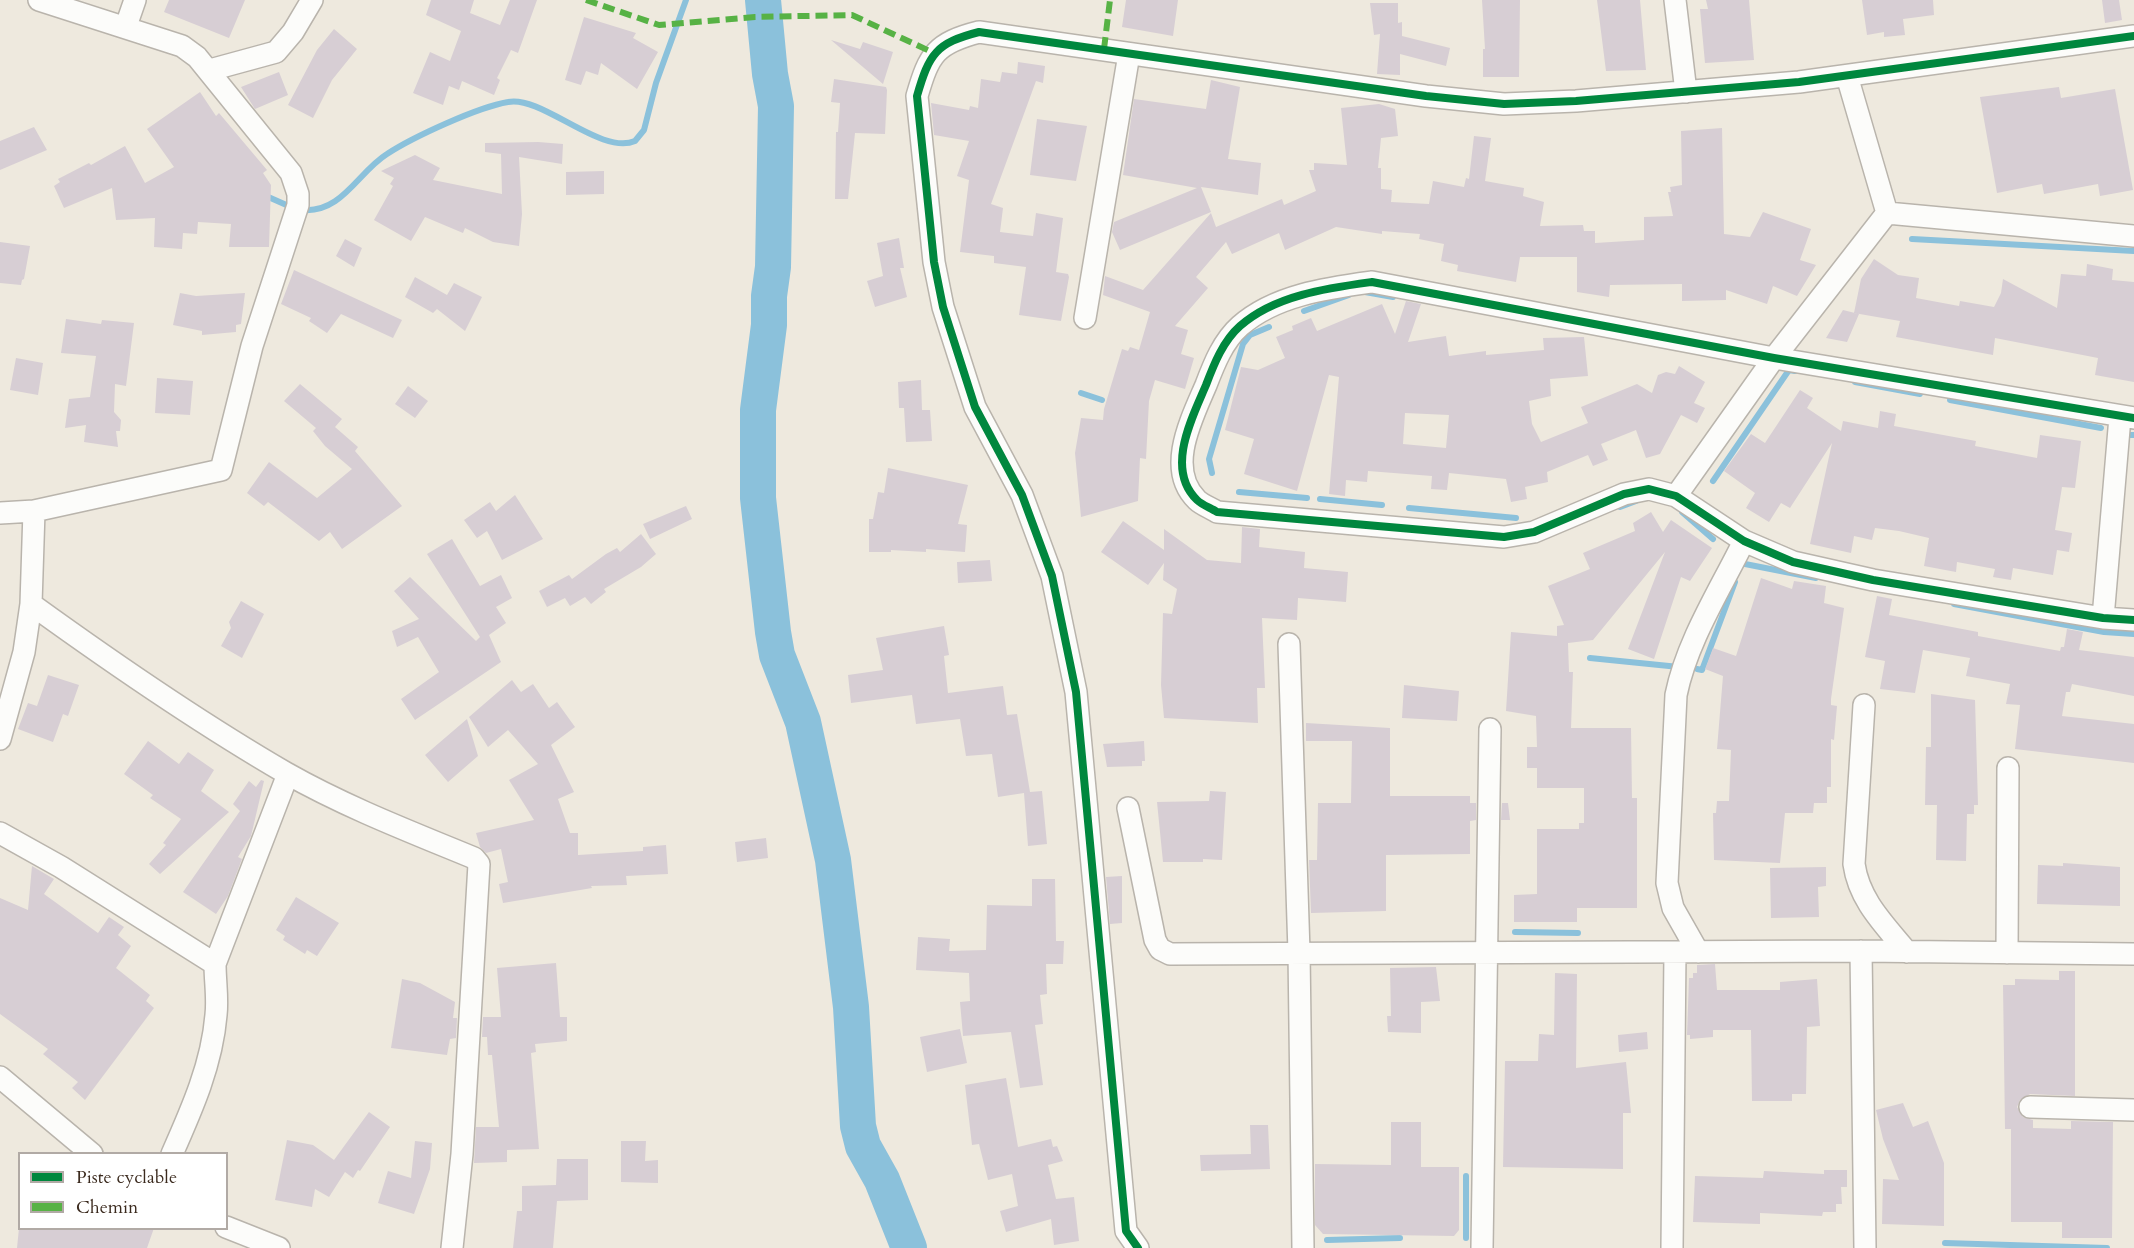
<!DOCTYPE html>
<html>
<head>
<meta charset="utf-8">
<style>
  body { margin:0 }
  #map { position:relative; width:2134px; height:1248px; overflow:hidden; background:#eee9de; font-family:Cardo,serif }
  canvas { display:block }
  .legend { position:absolute; left:18px; top:1152px; width:210px; height:78px; box-sizing:border-box; background:#fff; border:2px solid #b1aaa5; margin:0; padding:8px 10px; list-style:none; font-size:18px; color:#3b2a1e }
  .legend li { display:flex; align-items:center; gap:12px; height:30px }
  .legend b { width:30px; border:2px solid #b1aaa5 }
</style>
</head>
<body>
<div id="map">
<canvas width="2134" height="1248"></canvas>
<ul class="legend">
<li><b style="height:8px;background:#00873e"></b>Piste cyclable</li>
<li><b style="height:8px;background:#57b245"></b>Chemin</li>
</ul>
</div>
<script>
const context = document.querySelector('canvas').getContext('2d');
context.lineJoin = 'round';
function trace(path, color, width, dash) { context.strokeStyle = color; context.lineWidth = width; context.lineCap = dash ? 'butt' : 'round'; context.setLineDash(dash || []); context.stroke(path); }
function fillPath(path, color) { context.fillStyle = color; context.fill(path, 'evenodd'); }
const stream = new Path2D(`
  M266 196 291 207
  M303 210C342 213 358 172 387 154 413 137 478 107 508 102 542 95 601 156 635 141L644 130 656 83 686 0
  M1912 239 2134 251
  M1365 292 1393 297
  M1304 311 1349 295
  M1855 382 1920 394
  M1081 393 1102 400
  M1950 400 2101 428
  M2130 435H2134
  M1212 473 1209 459 1243 344 1250 335 1269 327
  M1713 481 1789 370 1795 371
  M1239 492 1307 498
  M1320 499 1382 505
  M1620 507 1636 501
  M1409 508 1516 518
  M1682 512 1713 539
  M1740 563 1816 578
  M1954 604 2104 632 2134 634
  M1590 658 1679 667
  M1697 669 1702 670 1735 582
  M1515 932 1578 933
  M1466 1238V1176
  M1327 1240 1400 1238
  M1945 1243 2107 1248`);
const river = new Path2D(`
  M763 0 770 74 776 106 773 267 769 296V325L758 410V498L773 632 777 655 803 722 833 860 851 1007 858 1126 863 1146 882 1180 909 1248`);
const building = new Path2D(`
  M169 0H245L229 38 164 12Z
  M431 0H474L470 13 500 25 510 0H537L518 53 511 50 497 78 500 80 494 95 462 81 459 90 449 86 443 105 413 93 430 52 450 61 461 31 426 15Z
  M1126 0H1178L1173 36 1122 27Z
  M1482 0H1520L1519 77H1483V49H1485Z
  M1597 0H1640L1646 70 1606 71Z
  M1706 0H1749L1754 60 1705 63 1700 9H1708Z
  M1862 0H1933L1934 15 1903 19 1905 35 1884 37V32L1867 35Z
  M2102 0H2119L2122 20 2105 23Z
  M1370 3H1398V23L1402 22V36L1450 48 1446 66 1400 54V75L1377 74 1380 34 1374 35Z
  M584 17 636 33 633 38 658 52 637 89 601 63 598 75 586 71 581 85 565 80Z
  M334 29 357 49 332 80 313 118 288 105 317 50Z
  M831 40 860 49 863 42 893 52 883 84Z
  M1018 62 1045 66 1043 83 1036 81 991 204 1003 208 1000 232 1033 236 1036 213 1063 218 1056 272 1068 274 1069 277 1061 321 1019 315 1026 267 994 263V256L960 252 969 180 957 176 969 141 934 135 931 103 969 110 970 106 978 108 981 79 1000 82 1002 72 1017 74Z
  M279 72 288 95 255 109 241 87Z
  M834 79 886 87 887 90 885 134 855 133 848 199H835L836 132H838L840 103 831 102Z
  M1211 80 1240 87 1228 159 1261 163 1258 195 1201 187 1211 212 1120 250 1112 232 1114 222 1197 188 1123 175 1134 99 1206 109Z
  M2059 87 2061 98 2115 89 2133 190 2100 196 2098 184 2044 194 2042 184 1997 193 1980 97Z
  M200 92 216 116 219 113 267 170 263 173 271 185 269 247H229L231 224 198 222 197 234 183 233 182 249 154 247 155 218 116 220 112 188 64 208 54 186 60 182 58 179 89 163 91 165 125 146 145 183 174 167 147 129Z
  M1379 104 1395 109 1398 136 1381 138 1378 168H1381V189L1392 190 1391 202 1429 204 1433 181 1464 187 1466 178 1469 179 1474 136 1491 138 1485 181 1524 188 1523 196 1544 202 1540 226 1583 225 1584 231H1595V243L1644 240V217L1673 216 1668 192H1671L1670 187 1682 185 1681 131 1722 128 1724 234 1750 237 1763 212 1811 229 1800 260 1816 265 1797 296 1773 286 1767 304 1726 290V300L1682 301V284L1610 285 1609 297 1577 292V257H1520L1516 282 1457 271 1458 265 1441 261 1444 244 1419 239 1420 234 1382 231V234L1336 227 1285 250 1279 233 1232 254 1226 242 1196 277 1208 288 1175 326 1188 330 1181 354 1194 358 1185 389 1155 380 1149 401 1146 459 1140 458 1138 501 1081 517 1075 453 1081 418 1103 420 1104 409 1122 349 1128 351 1130 347 1139 350 1150 312 1103 295 1105 276 1143 290 1211 213 1216 227 1282 199 1284 205 1316 191 1309 170H1314V163L1347 165 1341 108Z
  M1037 119 1087 126 1076 181 1030 175Z
  M34 127 47 150 0 170V141Z
  M538 142 563 144 562 164 519 157 522 214 519 246 493 242 465 228 463 233 425 217 411 241 374 220 393 186 390 184 394 178 381 171 415 155 440 168 433 180 502 194 501 154 485 152V143Z
  M604 171V194L566 195V172Z
  M899 238 904 268H900L907 297 875 307 867 281 883 276 877 243Z
  M345 239 362 248 354 267 336 256Z
  M0 242 30 246 24 279 22 280 21 285 0 283Z
  M1874 259 1898 275 1919 278 1916 298 1959 306 1960 301 1994 307 2001 293 2003 279 2057 308 2061 274 2086 276 2087 264 2113 269 2112 280 2134 282V382L2095 375 2098 358 1995 338 1993 355 1896 337 1900 321 1854 313 1861 279Z
  M294 270 402 320 393 338 341 314 327 333 309 321 311 318 281 304Z
  M415 277 447 295 454 283 482 297 465 331 437 309 433 313 405 297Z
  M180 293 196 296 245 293 241 324 236 325V332L202 335V331L173 325Z
  M1406 301 1421 304 1408 342 1446 336 1449 356 1486 351V355L1544 350 1543 338 1584 337 1588 376 1550 379 1551 396 1529 401 1532 424 1541 442 1588 423 1581 407 1637 384 1652 393 1658 375 1666 372 1675 374 1679 366 1705 382 1694 403 1705 408 1697 423 1681 415 1660 454 1646 458 1636 430 1601 444 1608 460 1593 466 1588 455 1547 472 1548 482 1525 487 1527 499 1511 502 1506 479 1449 473 1447 490 1431 489 1432 476 1368 471 1367 482 1346 480 1345 496 1329 494 1339 377 1329 375 1297 491 1244 474 1254 439 1225 430 1241 367 1258 370 1285 358 1276 337 1293 330 1292 326 1311 318 1317 331 1382 304 1395 334ZM1405 413 1449 415 1446 448 1403 444Z
  M1843 310 1859 314 1847 342 1826 338Z
  M66 319 101 324 102 320 134 323 126 386 115 384 114 412 121 420 120 431H116L118 447 84 442 86 425 65 428 69 399 90 397 96 356 61 353Z
  M16 358 43 363 38 395 10 390Z
  M157 378 193 381 190 415 155 413Z
  M921 380 922 410H930L932 441 906 442 904 408H899L898 382Z
  M300 384 342 419 335 427 358 447 355 451 402 506 342 549 330 532 319 541 268 502 264 506 247 493 269 462 317 498 352 469 325 446 313 431 316 428 284 401Z
  M408 386 428 401 415 418 395 404Z
  M1800 390 1813 398 1807 408 1841 431 1843 421 1878 428 1880 411 1896 414 1894 426 1976 441 1975 446 2037 458 2040 435 2081 441 2075 488 2062 487 2055 530 2072 533 2069 552 2057 550 2053 575 2013 568 2011 580 1993 577 1995 569 1957 562 1956 572 1924 566 1929 538 1899 531 1875 528 1872 540 1854 536 1851 553 1810 544 1832 443 1790 508 1781 503 1769 522 1746 508 1755 493 1724 471 1751 434 1765 443Z
  M888 468 968 485 958 524 967 525 965 552 926 549V552L891 550V552H869V519H873L878 492 884 493Z
  M515 495 543 539 502 560 487 531 477 538 464 520 490 502 496 511Z
  M686 506 692 519 650 539 643 524Z
  M1651 512 1663 532 1671 520 1712 548 1690 581 1681 577 1654 659 1628 649 1665 552 1593 640 1568 643 1569 672H1573L1571 728H1631L1632 798H1637V908H1577V922H1514V895L1537 894V829H1579V823H1584V788H1537V768H1527V747H1537L1536 716 1506 711 1511 632 1557 636V626L1564 625 1548 586 1590 569 1583 553 1635 531 1633 523Z
  M1123 521 1164 550V529L1207 560 1241 563 1242 527 1260 529 1259 547 1305 552 1304 568 1348 572 1346 602 1298 598 1297 620 1262 618 1265 688H1257L1258 723 1164 718 1161 685 1163 613 1172 614 1177 589 1163 580 1164 563 1148 585 1101 552Z
  M641 534 656 554 641 567 604 589 606 592 591 604 585 597 570 606 565 598 547 607 539 591 569 575 572 579 606 554 617 548 620 552Z
  M452 539 480 586 501 575 512 598 496 607 506 623 489 635 501 662 415 720 401 699 439 672 418 637 397 647 392 631 419 619 394 591 410 577 476 641 480 637 427 554Z
  M990 560 992 581 958 583 957 562Z
  M1761 578 1792 589 1794 581 1826 586 1824 603 1844 608 1831 699V705L1837 706 1834 740 1831 739V787H1827V803H1814L1813 813H1785L1780 863 1714 860 1713 813H1716L1717 801H1729L1731 750 1717 749 1723 676 1705 669 1713 648 1736 656Z
  M1877 596 1892 599 1889 615 1978 632V636L2060 651 2061 647H2064L2067 629 2083 632 2079 650 2134 657V696L2072 684 2070 692H2066L2062 716 2134 724V763L2015 749 2020 705 2006 704 2010 684 1966 676 1970 658 1923 650 1915 693 1880 689 1885 661 1865 657Z
  M241 601 264 614 242 658 221 646 231 628 229 622Z
  M944 626 949 655 944 656 948 693 1003 686 1007 715 1017 714 1030 792 1042 791 1047 844 1028 846 1024 793 998 797 992 754 966 756 960 719 916 724 912 695 851 703 848 675 883 670 876 638Z
  M48 675 79 685 68 716 63 714 53 742 18 729 28 703 37 706Z
  M512 680 521 692 533 684 549 708 557 702 575 727 551 745 574 792 558 799 570 833H578V855L643 851V847L666 845 668 874 626 876 627 885 591 886 592 888 503 903 499 884 508 882 501 849 486 853 480 847 476 833 534 820 509 780 538 764 508 730 488 747 469 717Z
  M1404 685 1459 691 1457 721 1402 718Z
  M1931 694 1975 700 1978 805H1974V814H1967L1966 861 1936 860 1937 805H1925L1926 747H1931Z
  M467 719 478 756 448 782 425 755Z
  M1306 723 1390 728V796H1470V803H1476V820L1470 821V854L1386 855V911L1311 913 1309 860H1317L1318 803H1351L1352 741H1306Z
  M148 741 179 764 188 752 214 770 201 791 229 812 160 874 149 864 166 845 163 843 181 819 150 798 153 795 124 774Z
  M1144 741 1145 761H1142V766L1107 767 1103 744Z
  M261 780 264 781 251 836 238 857 242 859 228 896 216 914 183 892 240 811 233 804 249 781 256 787Z
  M1210 791 1226 792 1222 860 1203 859V862H1163L1157 802 1209 801Z
  M1502 803H1508L1510 820H1501Z
  M766 838 768 858 737 862 735 842Z
  M2063 863 2120 867V906L2037 904 2038 865 2063 866Z
  M32 866 54 879 44 894 98 933 109 917 124 927 118 935 131 946 116 968 150 995 146 1001 154 1008 85 1100 72 1088 78 1082 43 1054 48 1049 0 1014V898L28 910Z
  M1826 867V886L1818 887 1819 917 1771 918 1770 868Z
  M1122 876V923L1110 924 1106 877Z
  M1032 879H1055L1056 941H1064L1063 964H1046L1047 994 1040 995 1043 1024 1035 1025 1043 1085 1020 1088 1011 1032 963 1036 960 1002 970 1001 969 973 916 970 918 937 950 939 949 951 986 950 987 905 1032 906Z
  M296 897 339 923 317 956 307 950 305 954 283 940 285 936 276 930Z
  M556 963 560 1017H567V1041L535 1044 536 1052 531 1053 539 1149 507 1150V1162L474 1163 476 1127H499L492 1055H488L487 1037H482L483 1017H501L497 968Z
  M1715 964 1717 990H1780V982L1817 979 1820 1026 1807 1027 1806 1094H1792V1101H1752L1751 1030H1713V1037L1690 1039V1035H1687L1689 978H1693V973H1697V965Z
  M1436 967 1440 1001 1421 1002V1033L1388 1032 1387 1016H1391L1390 968Z
  M2059 971H2075V1096L2030 1094 2020 1100 2017 1107 2023 1117 2033 1120V1128L2071 1129V1121L2113 1122 2112 1238H2062V1222H2011V1129H2005L2003 985H2015V979L2059 980Z
  M1555 973 1577 974 1576 1068 1626 1062 1631 1113H1623V1169L1503 1167 1505 1061H1538L1539 1034 1554 1035Z
  M402 979 420 983 455 1002 453 1018H457L456 1038 450 1039 447 1055 391 1048Z
  M960 1029 967 1063 927 1072 920 1037Z
  M1647 1032 1648 1049 1619 1052 1618 1035Z
  M1006 1078 1018 1147 1051 1139 1053 1147 1057 1146 1063 1161 1048 1165 1056 1199 1074 1197 1079 1241 1054 1245 1051 1219 1006 1232 1000 1211 1018 1206 1012 1174 988 1180 979 1144 972 1145 965 1085Z
  M1903 1103 1913 1127 1928 1121 1944 1163V1226L1882 1224 1883 1179 1899 1180 1883 1139 1876 1110Z
  M369 1112 390 1127 360 1171 358 1170 353 1178 345 1172 329 1197 315 1189 312 1207 275 1200 287 1140 313 1145 334 1160Z
  M1391 1122H1421V1167H1459V1230L1454 1236 1323 1234 1315 1225V1164L1391 1165Z
  M1250 1125H1268L1270 1169 1201 1171 1200 1155 1251 1154Z
  M415 1141 432 1143 430 1169 414 1214 378 1203 388 1171 411 1178Z
  M621 1141H646L645 1161 658 1160V1183L621 1182Z
  M557 1159H588V1200L557 1201 553 1248H513L517 1211H522V1186L556 1185Z
  M1824 1170H1847V1187H1841L1842 1204H1836V1212H1823L1822 1216 1760 1213V1224L1693 1222 1695 1176 1763 1178 1764 1171 1824 1174Z
  M19 1228H154L147 1248H17Z`);
const street = new Path2D(`
  M1675 0 1686 92
  M126 26 135 0
  M210 70 276 52 293 32 312 0
  M1847 76 1887 213
  M1085 318 1129 54
  M2134 418 1774 358 1372 282C1328 288 1275 295 1240 326 1223 341 1214 364 1206 385 1192 418 1165 469 1197 500 1202 505 1211 508 1217 512L1504 537 1534 532 1624 494 1649 489 1676 496 1744 541 1793 562 1873 580 2103 618 2134 620
  M1676 496 1774 358 1887 213 2134 236
  M0 513 34 511 221 470 252 346 298 205V194L291 173 197 57 182 46 39 0
  M31 604C114 664 198 722 286 773 346 807 411 832 474 858L479 864 462 1154 452 1248
  M2103 618 2120 417
  M1289 644 1299 952 1303 1248
  M1864 705 1854 864C1859 900 1884 924 1907 952
  M0 739 24 652 31 604 34 511
  M1128 808 1155 940 1160 949 1170 954 1861 951 2134 954
  M0 833 61 867 215 964C215 981 218 999 216 1015 212 1064 192 1109 172 1154
  M1861 951 1865 1248
  M1698 952 1673 908 1667 883 1676 695C1687 641 1720 590 1744 541
  M2007 953 2008 768
  M215 964 288 774
  M0 1077 92 1154
  M2030 1107 2134 1110
  M226 1227 279 1248
  M1138 1248 1126 1231 1076 692 1052 576 1022 495 975 407 943 307 934 262 917 96C929 54 936 43 979 32L1426 96 1504 104 1576 101 1799 82 2134 36
  M1482 1248 1490 729
  M1672 1248 1675 952`);
const quiet = new Path2D(`
  M586 0 659 25 755 17 852 15 934 53
  M1104 49 1110 0`);
const cycleway = new Path2D(`
  M2134 418 1774 358 1372 282C1328 288 1275 295 1240 326 1223 341 1214 364 1206 385 1192 418 1165 469 1197 500 1202 505 1211 508 1217 512L1504 537 1534 532 1624 494 1649 489 1676 496 1744 541 1793 562 1873 580 2103 618 2134 620
  M1138 1248 1126 1231 1076 692 1052 576 1022 495 975 407 943 307 934 262 917 96C929 54 936 43 979 32L1426 96 1504 104 1576 101 1799 82 2134 36`);
trace(stream, '#8bc1db', 6);
trace(river, '#8bc1db', 36);
fillPath(building, '#d7ced4');
trace(street, '#b9b4ac', 24);
trace(street, '#fcfcfa', 21);
trace(quiet, '#57b245', 6, [12, 6]);
trace(cycleway, '#00873e', 8);
</script>
</body>
</html>
